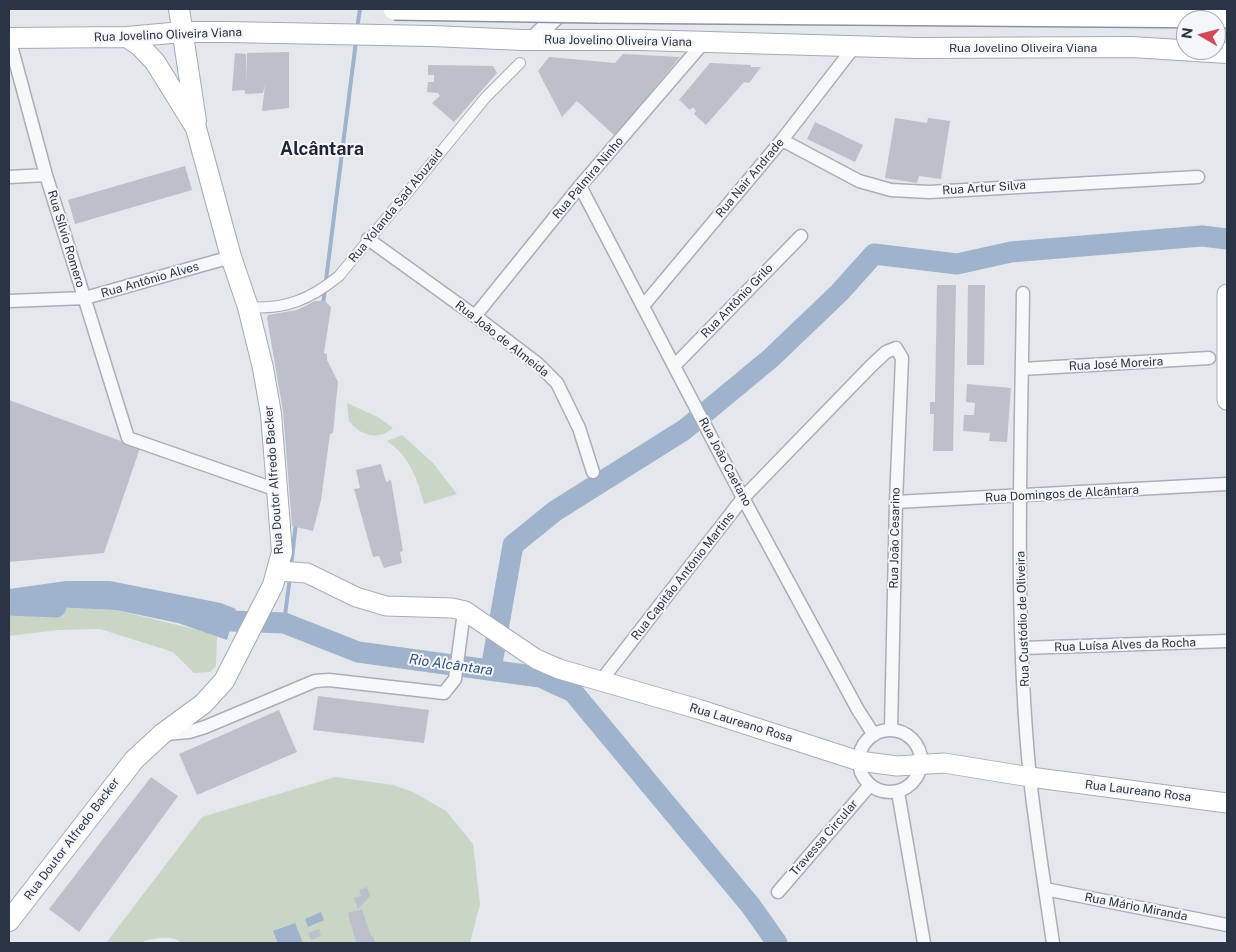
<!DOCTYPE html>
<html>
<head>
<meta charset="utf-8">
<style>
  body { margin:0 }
  #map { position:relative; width:1236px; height:952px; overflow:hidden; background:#e4e7ec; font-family:"Public Sans",sans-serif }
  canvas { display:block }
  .frame { position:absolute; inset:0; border:10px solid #2b3445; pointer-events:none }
  .north { position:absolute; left:1176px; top:10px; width:50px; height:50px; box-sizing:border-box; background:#f4f6f9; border:1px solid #a4a8b1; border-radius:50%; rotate:278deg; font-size:14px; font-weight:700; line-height:20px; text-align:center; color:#2b3445 }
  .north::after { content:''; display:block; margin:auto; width:18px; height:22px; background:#d1495b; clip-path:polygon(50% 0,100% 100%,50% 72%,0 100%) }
</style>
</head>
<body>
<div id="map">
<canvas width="1236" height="952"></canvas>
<div class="frame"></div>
<div class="north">N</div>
</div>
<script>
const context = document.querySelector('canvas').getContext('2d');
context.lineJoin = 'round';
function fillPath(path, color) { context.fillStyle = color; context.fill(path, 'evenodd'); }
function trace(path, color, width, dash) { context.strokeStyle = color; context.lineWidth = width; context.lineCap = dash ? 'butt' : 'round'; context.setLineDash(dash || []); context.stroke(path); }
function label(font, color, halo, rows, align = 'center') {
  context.font = font + ' "Public Sans",sans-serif'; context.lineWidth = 4; context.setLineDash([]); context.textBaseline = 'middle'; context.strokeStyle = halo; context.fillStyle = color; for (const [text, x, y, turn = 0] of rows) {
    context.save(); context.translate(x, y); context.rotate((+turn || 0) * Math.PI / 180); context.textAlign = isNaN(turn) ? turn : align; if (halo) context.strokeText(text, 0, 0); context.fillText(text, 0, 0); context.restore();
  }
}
const green = new Path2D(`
  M347 403 378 417 393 428C378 441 361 436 349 421Z
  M402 435 433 463 457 494 424 504C417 478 410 457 387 441Z
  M29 606 116 610 206 632 217 637 216 666 210 672 194 673 173 652 100 629 57 630 9 636V608Z
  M335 777 393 785 413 792 446 811 473 844 480 904 470 943H181C172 934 155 939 144 941V943H106L202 817Z`);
const water = new Path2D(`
  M66 581H110L221 603 236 609 227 640 178 623 116 610 9 605V589Z
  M321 912 324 920 308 927 305 919Z
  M295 923 303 943H278L273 931Z`);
const stream = new Path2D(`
  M357 29 360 9
  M323 304 356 41
  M291 567 296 522
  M284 623 290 577`);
const river = new Path2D(`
  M9 605 56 607
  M203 620 284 623 358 652 540 677 573 692 751 906 777 943
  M491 669 513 545 555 511 684 430 771 358 840 292 874 254 957 264 1011 252 1202 236 1227 239`);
const building = new Path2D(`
  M289 52V108L262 111 265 85 263 93 245 94V90L232 91 235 53 246 54V83L247 53Z
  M623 54 680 57 615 136 577 101 562 117 538 71 549 57 615 63Z
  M710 63 751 65V67H761L749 83 744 82 706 125 694 114 696 111 693 107 690 110 679 100Z
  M428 65 493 66 497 73 454 122 432 103 440 96 438 93 427 92 428 82H434V75H428Z
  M895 118 927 123 928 118 950 121 941 179 919 176 917 183 885 178Z
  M815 122 863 145 855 162 807 139Z
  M185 166 192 190 75 224 68 200Z
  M937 285H956L953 451H933L934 414H930V402H935Z
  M968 285H985L984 365H967Z
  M315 301H325L331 307 324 353 327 354V360L338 382 333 433 330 434 321 500 313 531 292 526 283 411 267 318 268 315 297 310Z
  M967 384 1011 388 1007 442 989 441 990 433 963 431 964 415H974L975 403 966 402Z
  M9 400 140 448 104 553 9 562Z
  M381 464 386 482 391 480 403 551 400 552 402 563 384 568 379 556 373 557 354 489 360 488 356 470Z
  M318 696 429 710 424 743 313 730Z
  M279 710 297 752 197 795 179 754Z
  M151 777 178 796 79 932 49 909Z
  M367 887 370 896 358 909 354 898 361 896 359 890Z
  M362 909 371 936H373L375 943 356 942 348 913Z
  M319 929 321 936 311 940 308 933Z`);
const pedestrian = new Path2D(`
  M248 307C285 310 311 299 339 276L486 97 520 63`);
const minor = new Path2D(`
  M9 38 46 175 128 438 277 490
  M782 140 859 181 891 190 929 192 1198 177
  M9 177 46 175
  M580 186 743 498 858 710 874 735
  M368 239 475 316 538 364 557 383 579 428 593 472
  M1023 293C1021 454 1014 617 1030 778 1036 833 1045 888 1053 943
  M9 301 85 298 231 257
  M643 306 782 140 854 47
  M475 316 580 186 704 42
  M674 366 801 236
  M1022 369 1209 358
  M896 502 1227 484
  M1023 648 1227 641
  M600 682 743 498 871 366 886 352 896 348 902 358 896 502 891 730
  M859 761a31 31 0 1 1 62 0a31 31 0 1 1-62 0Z
  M165 734 189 732 205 727 315 681 329 680 444 693 455 679 463 619
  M898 792 924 943
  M1045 889 1227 925
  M778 892 870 785`);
const tertiary = new Path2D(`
  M532 40 564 9`);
const secondary = new Path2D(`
  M1227 294V400
  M278 571 307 573 356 597 386 606 452 608 465 611 536 659 559 669 698 709 859 761 897 766 944 763 1030 777 1227 803`);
const primary = new Path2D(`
  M179 9 196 121
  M9 38 127 37 182 32H227L432 36 523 40H640L916 48 1132 47 1227 53
  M9 921 134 760 162 734 203 704 224 681 273 585 282 552 271 414 263 368 248 307 231 257 196 128 155 62 140 46 127 37`);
const trunk = new Path2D(`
  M598 12 1227 17`);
const trunkBridge = new Path2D(`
  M394 9 598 12`);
const streetNames = [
  ["Rua Jovelino Oliveira Viana",168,35,-2],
  ["Rua Jovelino Oliveira Viana",618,41,1],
  ["Rua Jovelino Oliveira Viana",1023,48],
  ["Rua Palmira Ninho",588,178,-50],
  ["Rua Nair Andrade",750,178,-50],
  ["Rua Artur Silva",984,188,-4],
  ["Rua Yolanda Sad Abuzaid",396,206,-51],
  ["Rua Sílvio Romero",66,239,73],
  ["Rua Antônio Alves",150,280,-16],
  ["Rua Antônio Grilo",737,301,-46],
  ["Rua João de Almeida",502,339,38],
  ["Rua José Moreira",1116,364,-3],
  ["Rua João Caetano",725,462,62],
  ["Rua Doutor Alfredo Backer",274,480,-94],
  ["Rua Domingos de Alcântara",1062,494,-3],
  ["Rua João Cesarino",895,538,-89],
  ["Rua Capitão Antônio Martins",683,576,-52],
  ["Rua Custódio de Oliveira",1023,619,-92],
  ["Rua Luísa Alves da Rocha",1125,645,-2],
  ["Rua Laureano Rosa",741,723,17],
  ["Rua Laureano Rosa",1138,791,7],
  ["Travessa Circular",824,838,-49],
  ["Rua Doutor Alfredo Backer",72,839,-53],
  ["Rua Mário Miranda",1136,907,11]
];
const waterNames = [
  ["Rio Alcântara",451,665,8]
];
const districtNames = [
  ["Alcântara",322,149]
];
fillPath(green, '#c9d6c5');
fillPath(water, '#9fb4cc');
trace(stream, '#9fb4cc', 4);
trace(river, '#9fb4cc', 21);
fillPath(building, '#bbc0ca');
trace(pedestrian, '#a9aeb7', 12);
trace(minor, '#a9aeb7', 15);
trace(tertiary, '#a9aeb7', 19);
trace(secondary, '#a9aeb7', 21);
trace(primary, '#a3abb8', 22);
trace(trunk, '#8b94a3', 24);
trace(pedestrian, '#f7f8fa', 10);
trace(minor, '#f7f8fa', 12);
trace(tertiary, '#f7f8fa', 16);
trace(secondary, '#fff', 19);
trace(primary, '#fff', 20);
trace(trunk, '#fff', 21);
trace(trunkBridge, '#8b94a3', 24, []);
trace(trunkBridge, '#fff', 21);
label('12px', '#2b3445', '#f4f6f9', streetNames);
label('italic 14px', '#34527a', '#f4f6f9', waterNames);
label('bold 18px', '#1d2536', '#f4f6f9', districtNames);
</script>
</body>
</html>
